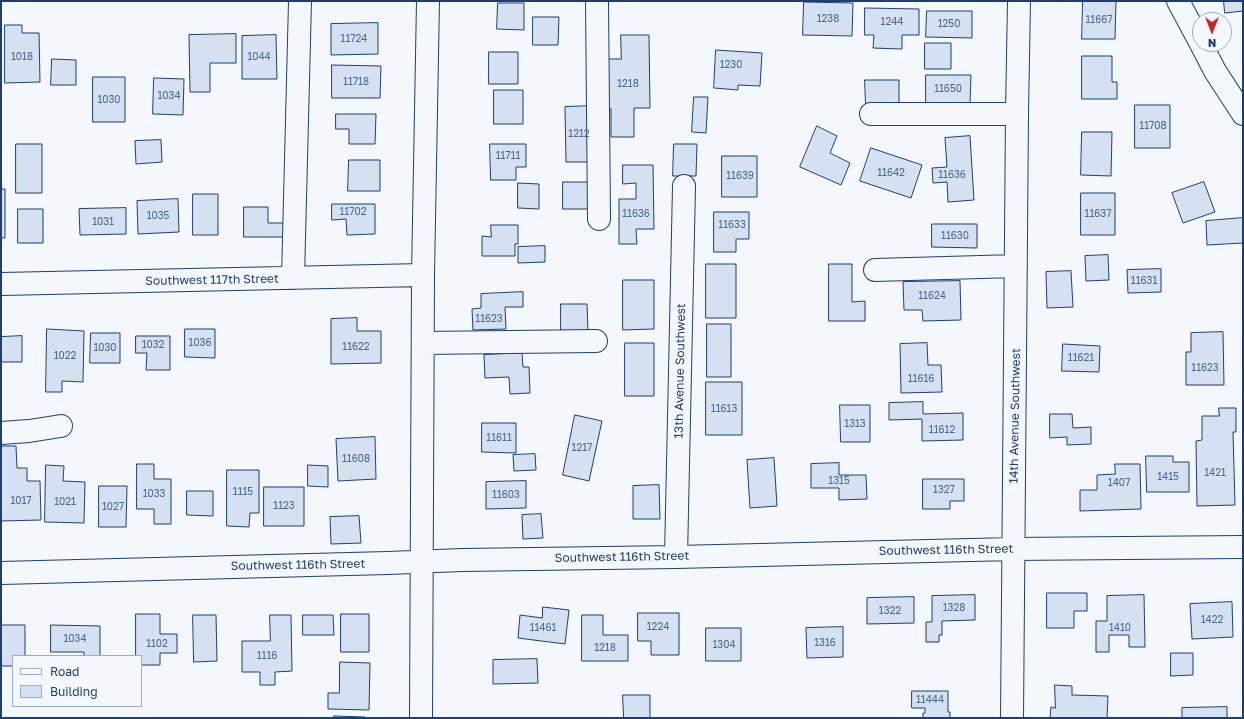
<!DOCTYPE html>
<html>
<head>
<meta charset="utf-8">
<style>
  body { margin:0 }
  #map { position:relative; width:1244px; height:719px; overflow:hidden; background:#f4f7fb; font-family:"Golos Text",sans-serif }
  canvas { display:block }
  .frame { position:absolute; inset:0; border:2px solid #1d3f73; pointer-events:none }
  .legend { position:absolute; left:12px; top:655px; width:130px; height:52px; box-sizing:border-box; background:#f4f7fb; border:1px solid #9eadc5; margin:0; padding:5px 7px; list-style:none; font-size:12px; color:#1d3f73 }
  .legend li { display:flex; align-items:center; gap:8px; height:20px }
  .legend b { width:20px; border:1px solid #9eadc5 }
  .north { position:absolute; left:1192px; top:12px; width:40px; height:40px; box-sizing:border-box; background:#f4f7fb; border:1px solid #9eadc5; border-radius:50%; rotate:180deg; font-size:11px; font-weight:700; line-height:16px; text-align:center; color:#1d3f73 }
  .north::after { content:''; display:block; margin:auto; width:14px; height:18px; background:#c62828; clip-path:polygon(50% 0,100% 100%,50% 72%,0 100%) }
</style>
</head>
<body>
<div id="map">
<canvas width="1244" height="719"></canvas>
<div class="frame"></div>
<ul class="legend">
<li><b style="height:5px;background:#f4f7fb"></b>Road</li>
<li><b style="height:11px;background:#d5e0f0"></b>Building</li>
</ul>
<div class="north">N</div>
</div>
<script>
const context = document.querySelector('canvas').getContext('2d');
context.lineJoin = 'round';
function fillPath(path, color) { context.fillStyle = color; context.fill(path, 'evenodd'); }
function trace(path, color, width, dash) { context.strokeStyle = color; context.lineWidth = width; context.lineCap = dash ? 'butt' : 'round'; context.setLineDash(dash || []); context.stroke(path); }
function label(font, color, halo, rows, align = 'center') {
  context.font = font + ' "Golos Text",sans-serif'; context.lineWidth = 3; context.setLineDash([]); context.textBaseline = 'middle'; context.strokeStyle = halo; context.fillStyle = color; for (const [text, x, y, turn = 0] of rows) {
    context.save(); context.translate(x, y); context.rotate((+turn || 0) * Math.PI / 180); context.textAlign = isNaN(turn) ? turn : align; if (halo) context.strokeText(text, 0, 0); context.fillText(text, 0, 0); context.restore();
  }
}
const building = new Path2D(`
  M1083 1H1116L1115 39H1082Z
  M1224 1H1243V11L1225 13Z
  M804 2 853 3 852 36 803 35Z
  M498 3H524V30L497 29Z
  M865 8 919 9V35H902V49L873 48 874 35H865Z
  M927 11H972V38L926 37Z
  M533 17H559L558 45H533Z
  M378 23V54L331 55V24Z
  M5 25H22V33H39L40 82 5 83Z
  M236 34V63H210V92H190L189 35Z
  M276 35 277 79H242V36Z
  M621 35H649L650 108H634V137H611V109H606V59H621Z
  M925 43H951V69H925Z
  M716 50 762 53 760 86 738 85V90L714 88Z
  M489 52H518V84H489Z
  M1082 56H1112V82H1117V99H1082Z
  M52 59 76 60V85H51Z
  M332 65 381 66 380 98H332Z
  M926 75H971L970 104 926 103Z
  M93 77H125V122H93Z
  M154 78 184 79 183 115 153 114Z
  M865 80H899V105L866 106Z
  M494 90H523V124H494Z
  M694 97H708L706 133 692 132Z
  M1135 105H1170V148H1135Z
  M592 106 593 162H566L565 107Z
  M336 114H376L375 144H349V129H336Z
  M817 126 837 136 830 153 850 163 841 185 800 167Z
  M1082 132H1112L1111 176 1081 175Z
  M970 136 974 200 948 202 947 182 933 183 932 168 947 167 945 138Z
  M161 140 162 162 136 164 135 141Z
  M16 144H42V193H16Z
  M490 144H526V167H516V180H491Z
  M674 144H697L696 176H673Z
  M871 148 922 165 911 198 860 181Z
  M722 156H757V197H722Z
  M349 160H380V191H348Z
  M623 165H653L654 229H636L637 244H619V199H636V183L623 184Z
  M563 182H590L589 209H563Z
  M1204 182 1215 212 1183 223 1172 193Z
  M518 183 539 184V209L518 208Z
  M1 189H5V238H1Z
  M1081 193H1115V235H1081Z
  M193 194H218V235H193Z
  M178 199 179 232 138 234 137 201Z
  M332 204H375V234L347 235 346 219 332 220Z
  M244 207H268V223H286V237H244Z
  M126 208V234L80 235 79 209Z
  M18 209H43V243H18Z
  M714 212H749V239H736V252H714Z
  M1243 218V243L1207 245 1206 221Z
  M932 224H977V248L932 247Z
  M491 225H518V244H515V256H482V236L491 237Z
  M545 246V262L518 263V247Z
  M1108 255 1109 280 1086 281 1085 256Z
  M706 264H736V318H706Z
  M829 264H852V302L865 301V321H829Z
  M1161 269V292L1128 293 1127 270Z
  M1071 271 1073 307 1047 308 1046 272Z
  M623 280H654V329L623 330Z
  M960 281 961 320 923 321 922 310H904L903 282Z
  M523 292V307H505L506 329 473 330 472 309 481 308V294Z
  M561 304H587L588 332H561Z
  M357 318V331H381V363L331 364V319Z
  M707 324H731V377H707Z
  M47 329 84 331 83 382 62 381V392H46Z
  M185 329H215V358L185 357Z
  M1223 332 1224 385H1186V352H1191V333Z
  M91 333H120V363H90Z
  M22 336V362H1V337Z
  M136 336H170V370H146L147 353H136Z
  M625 343H654V396H625Z
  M927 343 928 365H941L942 392 901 393 900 344Z
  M1063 344 1100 346 1099 372 1062 371Z
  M522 353 523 367H529L530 393 510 394 509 377 485 378 484 355Z
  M706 382H742V435H706Z
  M923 402V414L963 413V440L922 441V419L889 420V403Z
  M840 405H870V442H841Z
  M1219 408H1236V432H1233L1235 505 1197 506 1196 441 1202 440V416H1219Z
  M1050 414H1072L1073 428 1091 427V444L1067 445V437L1050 438Z
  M575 415 602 421 589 481 563 475Z
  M482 423H516V453L482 452Z
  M375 437 376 479 338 481 336 439Z
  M1 446H16L17 468H27V481H40L41 520 1 521Z
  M535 454 536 470 514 471 513 455Z
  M1146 456H1173V462H1189V492H1147Z
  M774 458 777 506 750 508 747 460Z
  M839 463V475H866L867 499 839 500V488H811V464Z
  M137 464H154V479H171V524H154V509H137Z
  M1115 464H1140L1141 509 1080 511V490H1097V475L1115 474Z
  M46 465 64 466 63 481 85 482 84 523 45 522Z
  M308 465 328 466V487L308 486Z
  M227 470H259V513H250L249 527 227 526Z
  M923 479H964V501H950V509H923Z
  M526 481V508L486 509V482Z
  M659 485 660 519H633V486Z
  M99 486H127L126 527H99Z
  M264 487H304V526H264Z
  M187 491H213V516L187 515Z
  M541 514 543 538 523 539 522 515Z
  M359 516 361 543 331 544 330 517Z
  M1047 593H1087V611H1074V628H1047Z
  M975 595V620L942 621V635H939V642H926V622H932V596Z
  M1144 595 1145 647H1129V635H1109V652H1096V621H1107V596Z
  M914 597V623L867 624V598Z
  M1232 602 1233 637 1192 639 1190 604Z
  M543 607 569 610 565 644 518 638 520 615 542 618Z
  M638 613H679V655H651V641H638Z
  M136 614H160V634H177V653H160V665H141V656H136Z
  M341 614H369V652H341Z
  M193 615H216L217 661 194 662Z
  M270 615H291L292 671 275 672V685H260V672H242V641H270Z
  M303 615H333L334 635H303Z
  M582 615H603V635H628V661H582Z
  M1 625H25V656H13V666H1Z
  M51 625 100 626V656H84V652H51Z
  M843 627V657L807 658 806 628Z
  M706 628H741V661H706Z
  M1171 653H1193V675L1171 676Z
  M537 659 538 683 493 684V660Z
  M340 662 370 663 369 710 328 709V693H339Z
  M1055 685 1072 686V695L1108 696 1107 718H1050L1051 707 1055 708Z
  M912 691H948V712H950V718H923V713H925V708H912Z
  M623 695H650V718H624Z
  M1227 707V718H1182V708Z
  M334 716 365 717V718H334Z`);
const minor = new Path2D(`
  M597 1 599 219
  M871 114H1017
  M875 270 1016 266
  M293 278 300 1
  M1 284 423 275
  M423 343 596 341
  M1 433 29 431 61 426
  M676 557 684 186
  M1 573 388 563 462 560 676 557 1013 549 1243 547
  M421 718 423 275 428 1
  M1012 718 1017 114 1019 1`);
const major = new Path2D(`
  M1178 1 1200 42
  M1201 44 1215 71 1243 114`);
const numberNames = [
  ["1238",828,19],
  ["11667",1099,20],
  ["1244",892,22],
  ["1250",949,24],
  ["11724",354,39],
  ["1018",22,57],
  ["1044",259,57],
  ["1230",731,65],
  ["11718",356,82],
  ["1218",628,84],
  ["11650",948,89],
  ["1034",169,96],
  ["1030",109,100],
  ["11708",1153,126],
  ["1212",579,134],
  ["11711",508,156],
  ["11642",891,173],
  ["11636",952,175],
  ["11639",740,176],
  ["11702",353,212],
  ["11636",636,214],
  ["11637",1098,214],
  ["1035",158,216],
  ["1031",103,222],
  ["11633",732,225],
  ["11630",955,236],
  ["11631",1144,281],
  ["11624",932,296],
  ["11623",489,319],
  ["1036",200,343],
  ["1032",153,345],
  ["11622",356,347],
  ["1030",105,348],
  ["1022",65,356],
  ["11621",1081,358],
  ["11623",1205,368],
  ["11616",921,379],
  ["11613",724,409],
  ["1313",855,424],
  ["11612",942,430],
  ["11611",499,438],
  ["1217",582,448],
  ["11608",356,459],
  ["1421",1215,473],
  ["1415",1168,477],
  ["1315",839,481],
  ["1407",1119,483],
  ["1327",944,490],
  ["1115",243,492],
  ["1033",154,494],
  ["11603",506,495],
  ["1017",21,501],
  ["1021",65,502],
  ["1123",284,506],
  ["1027",113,507],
  ["1328",954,608],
  ["1322",890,611],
  ["1422",1212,620],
  ["1224",658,627],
  ["11461",543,628],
  ["1410",1120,628],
  ["1034",75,639],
  ["1316",825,643],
  ["1102",157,644],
  ["1304",724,645],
  ["1218",605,648],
  ["1116",267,656],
  ["11444",930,700]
];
const streetNames = [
  ["Southwest 117th Street",212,280,-1],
  ["13th Avenue Southwest",680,371,-89],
  ["14th Avenue Southwest",1015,416,-89],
  ["Southwest 116th Street",946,550,-1],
  ["Southwest 116th Street",622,557,-1],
  ["Southwest 116th Street",298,565,-1]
];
fillPath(building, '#d5e0f0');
trace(building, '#1d3f73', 1);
trace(minor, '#1d3f73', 24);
trace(major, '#1d3f73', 24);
trace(minor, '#f4f7fb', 22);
trace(major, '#f4f7fb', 22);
label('10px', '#4b6792', null, numberNames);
label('12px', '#1d3f73', '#f4f7fb', streetNames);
</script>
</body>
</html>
